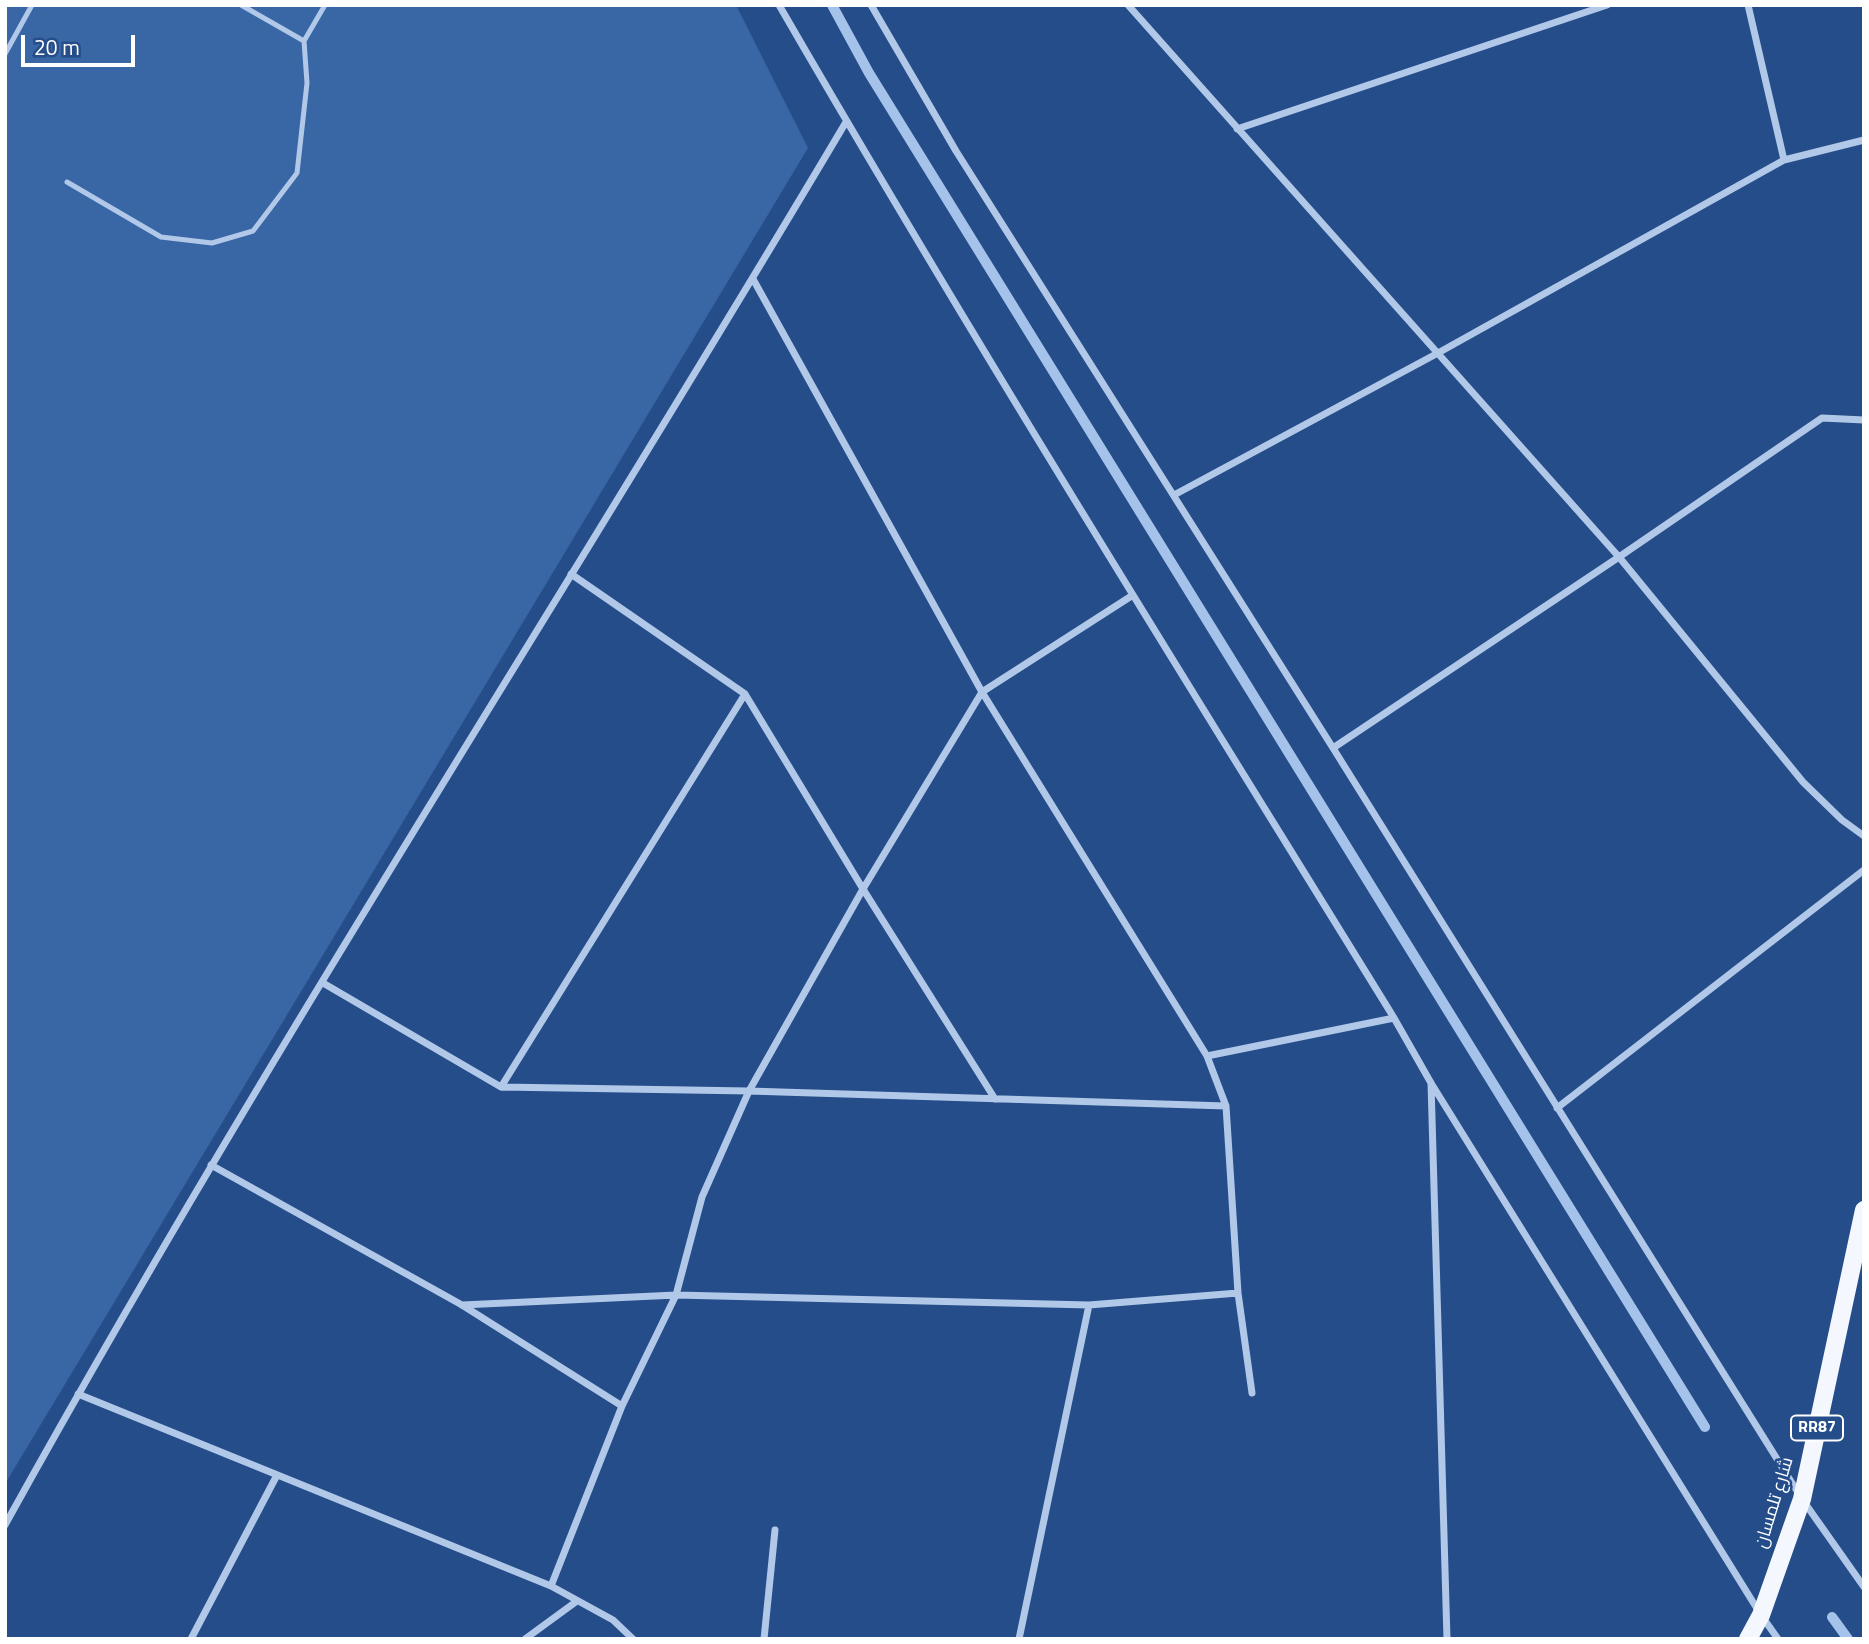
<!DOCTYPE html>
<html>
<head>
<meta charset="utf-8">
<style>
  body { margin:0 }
  #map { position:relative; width:1869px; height:1644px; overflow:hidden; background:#254d89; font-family:"Titillium Web",sans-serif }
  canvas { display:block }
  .frame { position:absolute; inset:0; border:7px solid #fff; pointer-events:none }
  .scale { position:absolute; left:21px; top:35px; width:114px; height:32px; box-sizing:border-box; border:4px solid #fff; border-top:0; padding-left:9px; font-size:21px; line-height:24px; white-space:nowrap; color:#fff; -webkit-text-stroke:5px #254d89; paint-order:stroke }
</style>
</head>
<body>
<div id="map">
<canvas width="1869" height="1644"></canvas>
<div class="frame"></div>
<div class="scale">20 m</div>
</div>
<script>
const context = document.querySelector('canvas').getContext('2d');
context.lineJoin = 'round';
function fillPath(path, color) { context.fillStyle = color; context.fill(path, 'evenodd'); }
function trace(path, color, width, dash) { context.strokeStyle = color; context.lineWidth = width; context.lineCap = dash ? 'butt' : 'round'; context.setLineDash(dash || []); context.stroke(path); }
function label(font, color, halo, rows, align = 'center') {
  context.font = font + ' "Titillium Web",Cairo,sans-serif'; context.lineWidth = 5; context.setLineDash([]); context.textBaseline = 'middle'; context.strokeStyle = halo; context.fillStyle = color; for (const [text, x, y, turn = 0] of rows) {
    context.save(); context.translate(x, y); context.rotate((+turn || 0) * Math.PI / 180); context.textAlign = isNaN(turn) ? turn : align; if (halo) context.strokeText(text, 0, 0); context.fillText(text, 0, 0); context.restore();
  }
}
const green = new Path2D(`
  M5 5H736L808 148 5 1484Z`);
const stream = new Path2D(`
  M832 5 869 73 1705 1427
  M1832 1617 1848 1639`);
const lane = new Path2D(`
  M241 5 304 41
  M5 54 32 5
  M67 182 161 237 212 243 253 231 297 173 307 83 304 41 325 5`);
const street = new Path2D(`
  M779 5C977 347 1187 682 1394 1018L1431 1083 1761 1615 1778 1639
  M871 5 956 151 1333 748 1802 1499 1864 1587
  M1128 5 1619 557 1803 782 1842 820 1864 836
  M1748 5 1784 160
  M1237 129 1607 5
  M753 279 982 692 1207 1056 1226 1106 1238 1293 1252 1393
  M1174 495 1438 353 1784 160 1864 140
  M571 574 745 694 863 889 995 1099
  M1333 748 1619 557 1822 418 1864 420
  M323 983 501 1087 749 1091 1226 1106
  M1207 1056 1394 1018
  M1431 1083 1447 1639
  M501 1087 745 694
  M1557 1108 1864 870
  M211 1165 462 1305 622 1406
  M462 1305 676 1295 1089 1305 1238 1293
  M78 1394 551 1586 613 1620 633 1639
  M5 1525C269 1048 568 591 846 122
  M551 1586 622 1406 676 1295 702 1197 749 1091 863 889 982 692 1133 595
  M191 1639 277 1475
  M525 1639 577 1601
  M764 1639 775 1530
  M1019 1639 1089 1305`);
const primary = new Path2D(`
  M1748 1639 1761 1615 1802 1499 1864 1210`);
const shields = [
  [1817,1428,52]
];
const shieldNames = [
  ["RR87",1817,1428]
];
const streetNames = [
  ["شارع تلمسان",1775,1503,-73]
];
fillPath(green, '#3966a5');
trace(stream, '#a5c3ea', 10);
trace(lane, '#b1c8e9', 5);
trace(street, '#b1c8e9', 7);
trace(primary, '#f4f8fe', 18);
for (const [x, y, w] of shields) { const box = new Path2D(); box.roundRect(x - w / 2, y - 12.5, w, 25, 5); context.fillStyle = '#254d89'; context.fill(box); trace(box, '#fff', 2); }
label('bold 16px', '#fff', null, shieldNames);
label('18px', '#fff', '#254d89', streetNames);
</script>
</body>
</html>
